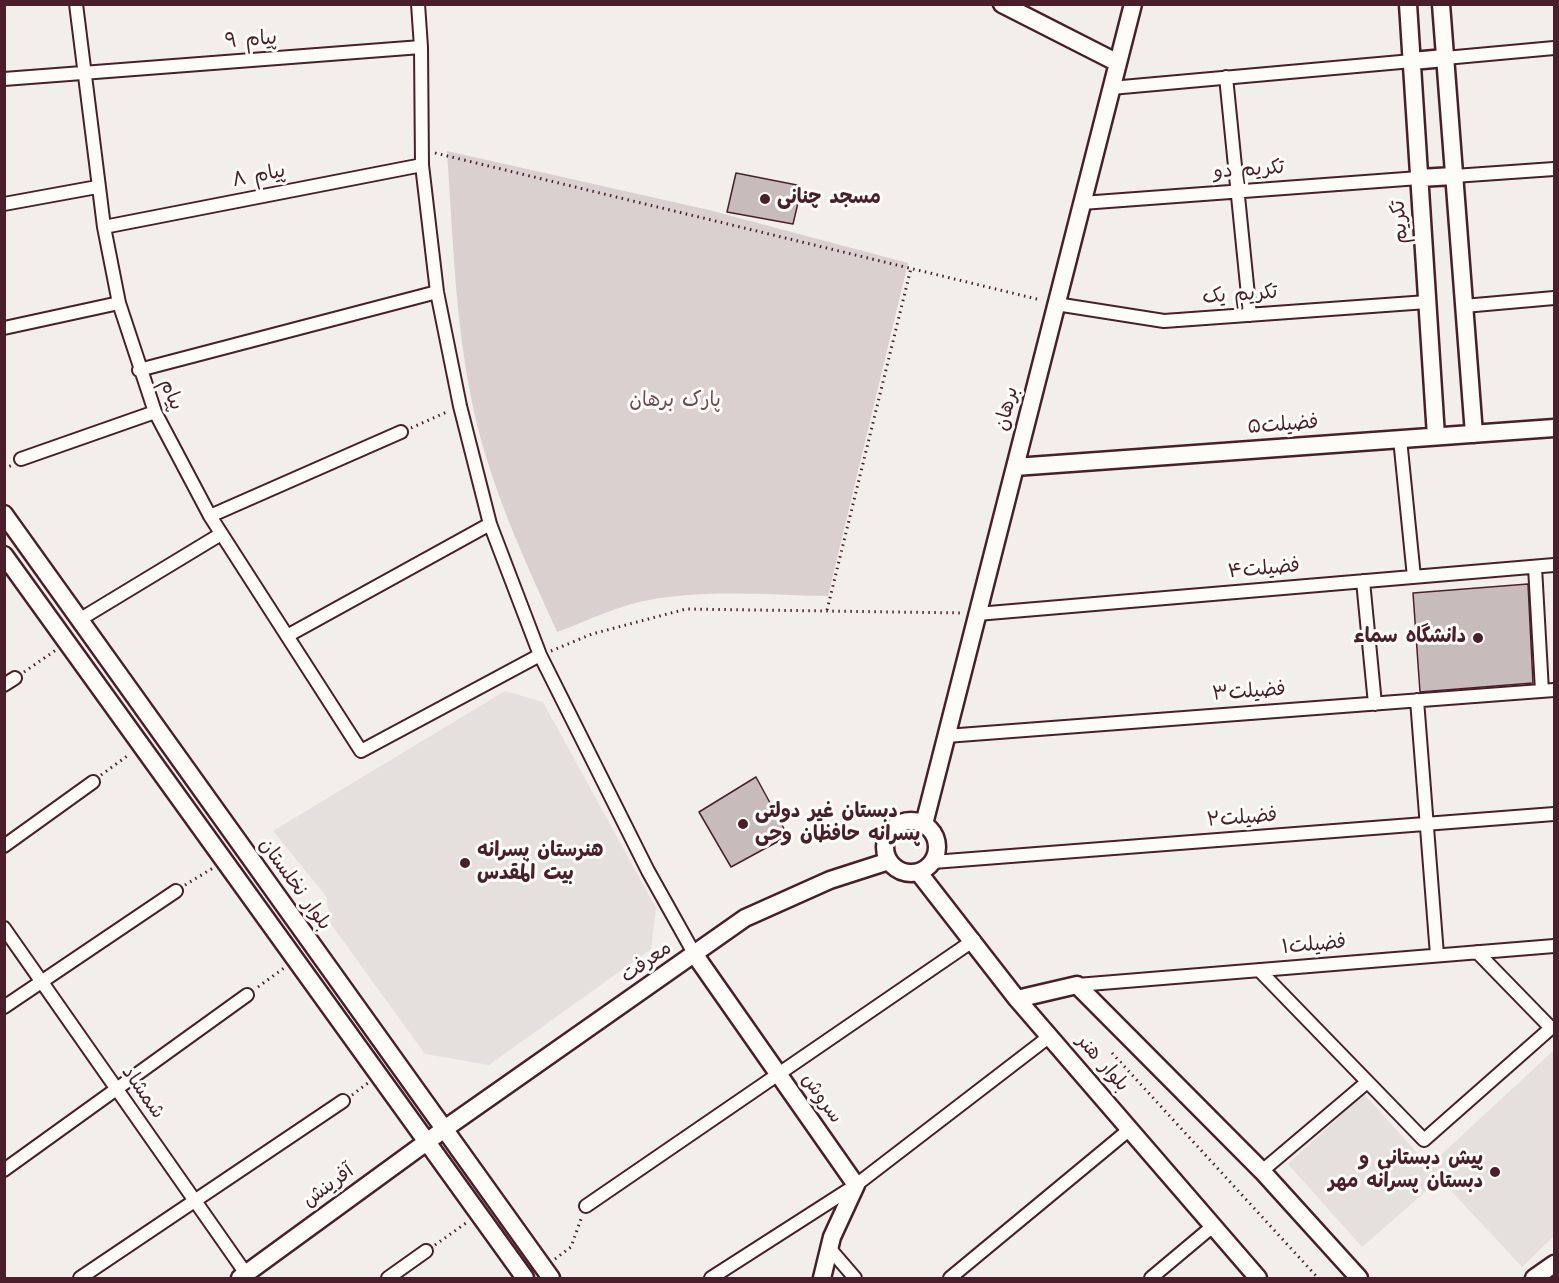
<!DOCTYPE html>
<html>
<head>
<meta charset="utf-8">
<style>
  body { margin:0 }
  #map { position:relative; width:1559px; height:1283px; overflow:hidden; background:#f2efeb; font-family:"Architects Daughter",sans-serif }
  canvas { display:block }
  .frame { position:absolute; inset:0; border:6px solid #4a1f2b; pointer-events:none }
</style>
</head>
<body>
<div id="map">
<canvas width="1559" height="1283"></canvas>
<div class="frame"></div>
</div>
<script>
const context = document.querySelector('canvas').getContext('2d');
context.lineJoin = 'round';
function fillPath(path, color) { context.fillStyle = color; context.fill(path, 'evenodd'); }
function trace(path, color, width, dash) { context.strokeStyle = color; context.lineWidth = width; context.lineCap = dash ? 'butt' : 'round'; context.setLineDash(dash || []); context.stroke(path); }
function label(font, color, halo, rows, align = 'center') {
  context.font = font + ' "Architects Daughter","Playpen Sans Arabic",sans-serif'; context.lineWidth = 6; context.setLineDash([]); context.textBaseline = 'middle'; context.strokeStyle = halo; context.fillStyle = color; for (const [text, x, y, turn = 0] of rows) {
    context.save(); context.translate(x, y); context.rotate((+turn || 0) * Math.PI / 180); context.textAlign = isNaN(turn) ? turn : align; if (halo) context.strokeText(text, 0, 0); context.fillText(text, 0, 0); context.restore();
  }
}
const built = new Path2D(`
  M505 691 543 702 656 908 651 949 489 1065 425 1054 331 924 326 896 273 831Z
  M1554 1050V1236L1522 1267 1440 1179 1362 1247 1288 1164 1364 1094 1429 1166Z`);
const green = new Path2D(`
  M447 151 709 210 908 263 828 596C764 595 697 588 635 603 608 610 582 623 557 632 532 576 506 521 488 463 456 364 454 253 447 151Z`);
const building = new Path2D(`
  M736 173 802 186 793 224 727 212Z
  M1528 584 1533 683 1420 692 1413 593Z
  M756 777 788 836 731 867 699 812Z`);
const path = new Path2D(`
  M435 153 1041 300
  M411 428 449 411
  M4 469 12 465
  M827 610 911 268
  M551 651 592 634 686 609 964 613
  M24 672 56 650
  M101 775 130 754
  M185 885 213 868
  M258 987 284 968
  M1112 1053 1318 1278
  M352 1095 368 1083
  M435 1245 466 1223
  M555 1259 571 1247 581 1219`);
const street = new Path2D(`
  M76 4 104 227 119 303 155 412 210 516 361 751 540 655
  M418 4 421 47 422 165 437 292 460 406 490 524 540 655 648 871 695 955
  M1445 58 1554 48
  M1226 77 1250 315
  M4 79 421 47
  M1111 88 1412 61
  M1454 176 1554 169
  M1082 203 1419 178
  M4 204 97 187
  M104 227 422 165
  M1056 304 1164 321 1427 302
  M1464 306 1554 298
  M4 328 119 303
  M139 370 437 292
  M1400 439 1414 577
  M21 459 155 412
  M210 516 401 432
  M1535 567 1542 691
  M1363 581 1375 704
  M977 614 1554 565
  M79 620 221 534
  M287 636 490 524
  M4 685 15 678
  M1417 700 1437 955
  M946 736 1554 690
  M4 846 93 782
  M933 862 1554 814
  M4 928 249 1278
  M1259 970 1424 1140 1551 1028 1477 952
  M1077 985 1554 946
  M4 1007 176 891
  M4 1170 247 995
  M1262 1171 1366 1083
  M586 1206 974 940
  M830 1249 855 1278
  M80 1278 343 1101
  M388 1278 426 1251
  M711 1278 856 1185 1050 1036
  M950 1278 1130 1129
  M1151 1278 1213 1226`);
const secondary = new Path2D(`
  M1002 4 1118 63
  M1408 4 1436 436
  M1441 4 1474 434
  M1412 61 1445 58
  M1419 178 1454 176
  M1015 467 1554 428
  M4 514 551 1278
  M4 555 525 1278
  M885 847a26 26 0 1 1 52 0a26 26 0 1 1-52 0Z
  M924 824 1133 4
  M919 873 1017 999 1258 1278
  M695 955 856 1185 832 1237 822 1278
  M1017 999 1077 985 1262 1171 1359 1278
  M240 1278 443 1130 745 918 830 880 889 861
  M1534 1278 1554 1264`);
const markers = [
  [765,199,6,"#4a1f2b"],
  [1478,638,6,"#4a1f2b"],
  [743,824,6,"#4a1f2b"],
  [465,863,6,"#4a1f2b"],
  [1495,1172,6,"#4a1f2b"]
];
const streetNames = [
  ["پیام ۹",251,41,-4],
  ["تکریم دو",1249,171,-4],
  ["پیام ۸",259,177,-11],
  ["تکریم",1401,222,-94],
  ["تکریم یک",1240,296,-4],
  ["پیام",170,395,67],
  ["برهان",1008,409,-76],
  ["فضیلت۵",1283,426,-4],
  ["فضیلت۴",1264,570,-5],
  ["فضیلت۳",1249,693,-4],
  ["فضیلت۲",1242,819,-4],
  ["بلوار نخلستان",294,885,54],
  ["فضیلت۱",1314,946,-5],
  ["معرفت",647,963,-35],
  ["بلوار هنر",1102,1064,49],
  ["شمشاد",142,1093,55],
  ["سروش",821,1099,55],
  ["آفرینش",329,1187,-36]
];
const poiNames = [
  ["مسجد چنانی",777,199],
  ["دانشگاه سماء",1466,638,"right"],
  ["دبستان غیر دولتی",755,813],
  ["پسرانه حافظان وحی",755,836],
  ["هنرستان پسرانه",477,852],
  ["بیت المقدس",477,875],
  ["پیش دبستانی و",1483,1160,"right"],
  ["دبستان پسرانه مهر",1483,1183,"right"]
];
const parkNames = [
  ["پارک برهان",675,402]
];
fillPath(built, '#e5dfdd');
fillPath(green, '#d9d0cf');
fillPath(building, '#c8bbbb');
trace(building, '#4a1f2b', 1.5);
trace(street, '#4a1f2b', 16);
trace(secondary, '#4a1f2b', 21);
trace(path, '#4a1f2b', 3, [1.5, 4.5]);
trace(street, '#fdfcf7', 12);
trace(secondary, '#fdfcf7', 16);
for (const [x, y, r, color] of markers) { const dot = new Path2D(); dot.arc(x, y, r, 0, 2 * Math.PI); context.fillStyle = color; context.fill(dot); trace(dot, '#fdfcf7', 2); }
label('20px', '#4a1f2b', '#fdfcf7', streetNames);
label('bold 20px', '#4a1f2b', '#fdfcf7', poiNames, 'left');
label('20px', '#6e4b54', '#fdfcf7', parkNames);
</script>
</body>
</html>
